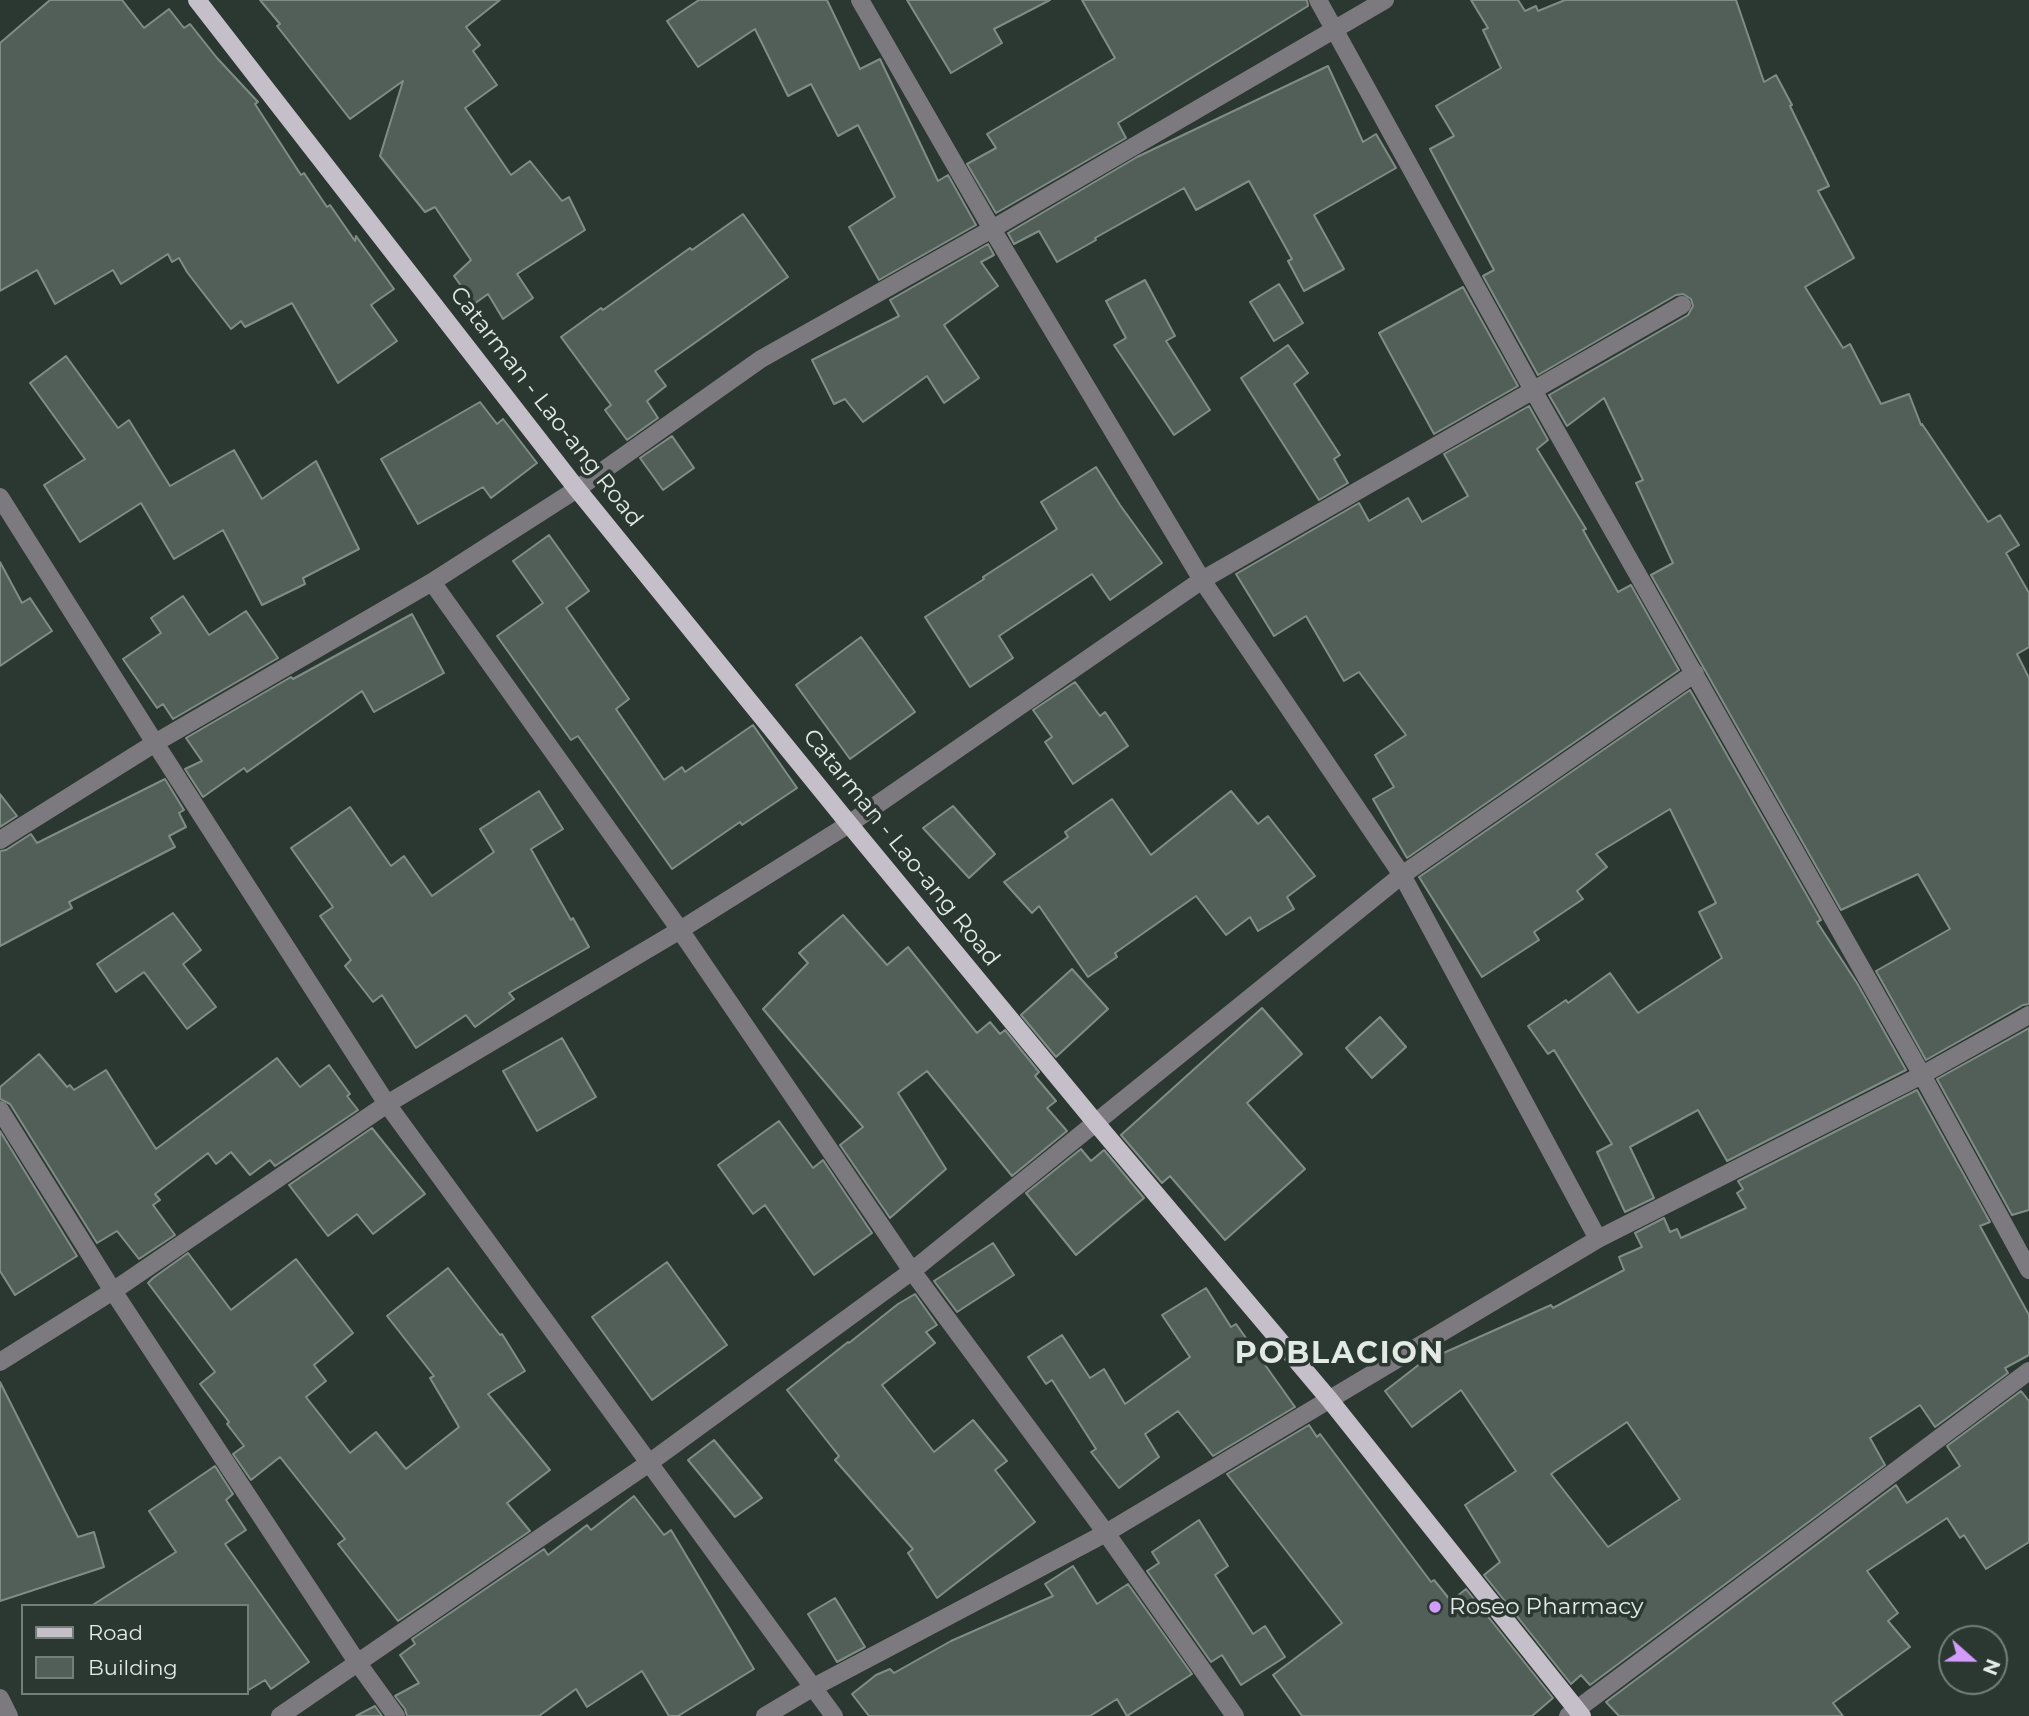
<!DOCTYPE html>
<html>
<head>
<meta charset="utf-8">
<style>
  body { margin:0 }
  #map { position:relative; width:2029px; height:1716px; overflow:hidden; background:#2b3731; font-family:Montserrat,sans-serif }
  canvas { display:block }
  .legend { position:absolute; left:21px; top:1604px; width:228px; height:91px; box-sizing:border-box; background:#2b3731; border:2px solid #757f79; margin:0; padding:9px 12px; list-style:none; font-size:21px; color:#e3eae6 }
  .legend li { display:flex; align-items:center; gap:14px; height:35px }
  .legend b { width:35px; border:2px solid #757f79 }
  .north { position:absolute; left:1938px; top:1625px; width:70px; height:70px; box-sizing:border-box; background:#2b3731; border:2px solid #757f79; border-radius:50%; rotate:111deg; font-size:19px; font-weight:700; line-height:28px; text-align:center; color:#e3eae6 }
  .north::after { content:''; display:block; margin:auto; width:24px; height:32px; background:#d39cfc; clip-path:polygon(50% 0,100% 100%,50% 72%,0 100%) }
</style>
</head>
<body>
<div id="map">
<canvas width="2029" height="1716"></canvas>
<ul class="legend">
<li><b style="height:9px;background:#c4bfc9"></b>Road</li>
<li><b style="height:19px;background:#525f58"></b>Building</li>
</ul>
<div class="north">N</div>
</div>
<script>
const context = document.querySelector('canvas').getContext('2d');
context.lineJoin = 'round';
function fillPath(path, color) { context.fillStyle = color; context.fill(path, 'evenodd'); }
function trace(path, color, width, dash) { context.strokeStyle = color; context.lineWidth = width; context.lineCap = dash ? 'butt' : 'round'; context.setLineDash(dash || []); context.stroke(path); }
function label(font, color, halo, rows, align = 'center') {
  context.font = font + ' Montserrat,sans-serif'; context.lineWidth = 7; context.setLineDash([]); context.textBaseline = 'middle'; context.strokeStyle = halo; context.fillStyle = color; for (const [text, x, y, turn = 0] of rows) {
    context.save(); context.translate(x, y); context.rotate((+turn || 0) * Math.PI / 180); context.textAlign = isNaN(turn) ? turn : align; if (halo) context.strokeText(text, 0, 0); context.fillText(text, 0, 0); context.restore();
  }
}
const building = new Path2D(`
  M50 0H122L144 28 169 9 184 28 190 24 217 58 258 102 255 104 301 175 304 173 327 207 330 205 355 241 356 236 394 289 371 305 397 341 338 383 292 303 245 327 241 321 231 329 187 272 179 258 172 262 168 254 121 284 113 270 55 304 37 270 0 291V43Z
  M260 0H500L466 27 480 45 473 51 497 85 465 108 511 175 530 161 562 201 569 197 585 230 517 274 533 298 503 319 488 294 474 304 454 276 471 260 435 207 425 212 380 156 403 81 350 119 277 26 280 24Z
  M699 0H827L860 69 880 59 938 181 948 175 976 225 879 280 849 227 895 197 858 125 838 136 811 84 788 96 755 29 698 67 667 21Z
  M907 0H1050L994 29 1002 43 951 73Z
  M1082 0H1307L1308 6 1118 123 1126 138 996 213 967 164 996 148 987 134 1115 58Z
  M1471 0H1518L1525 11 1536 6 1538 11 1565 0H1736L1764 82 1776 75 1792 105 1790 106 1829 186 1818 191 1854 258 1805 287 1843 348 1850 344 1881 404 1909 394 1921 425 1922 424 1988 522 2000 515 2019 545 2006 553 2029 593V647L2017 654 2029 678V1004L2023 1005 1926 1060 1876 971 1950 929 1918 874 1841 910 1651 575 1673 563 1636 483 1643 480 1604 398 1567 426 1549 395 1688 315 1693 306 1691 299 1683 294 1676 295 1538 375 1483 276 1494 270 1430 149 1454 136 1436 106 1501 68 1483 30 1488 28Z
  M1328 66 1363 142 1376 134 1396 168 1314 215 1344 269 1304 291 1288 261 1292 259 1249 181 1196 210 1184 188 1095 238 1096 240 1057 262 1039 231 1014 244 1008 233 1137 157Z
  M743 214 788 277 655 371 666 386 647 401 658 418 627 440 605 410 611 405 561 337 601 308 603 310 690 248 692 250Z
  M988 244 994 255 981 262 998 286 944 325 979 378 944 403 927 376 863 422 845 399 834 404 812 360 899 316 890 300Z
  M1145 280 1175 336 1166 341 1210 410 1174 435 1114 345 1126 338 1106 301Z
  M1279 284 1303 323 1274 341 1250 302Z
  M1463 287 1518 386 1434 434 1379 333Z
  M1288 345 1308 373 1294 384 1340 455 1334 459 1348 483 1319 500 1241 378Z
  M66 356 118 428 129 420 170 486 234 450 262 499 316 461 359 549 303 578 305 584 262 605 223 530 174 559 141 503 80 542 44 485 85 459 30 383Z
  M480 402 497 424 503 419 537 463 491 498 483 487 418 524 381 459Z
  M1529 406 1548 440 1537 449 1586 529 1583 530 1618 592 1631 585 1679 670 1407 858 1373 799 1394 787 1375 755 1406 735 1359 672 1344 681 1306 616 1274 636 1236 574 1359 503 1369 521 1408 498 1422 522 1468 496 1444 454Z
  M672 436 694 468 663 490 640 458Z
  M1096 467 1120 505 1162 563 1110 600 1092 574 999 636 1013 658 970 687 925 617 984 579 983 577 1057 529 1041 502Z
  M549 535 589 591 566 608 629 699 616 709 664 780 682 767 685 772 753 725 797 788 742 825 740 822 672 869 578 736 571 740 497 636 543 603 513 561Z
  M0 562 22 603 30 598 52 631 0 666Z
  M183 596 209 635 246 611 278 658 173 719 163 704 157 708 123 659 161 633 151 618Z
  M412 614 444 673 374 712 362 691 247 772 244 768 203 797 185 769 202 761 186 738 291 677 293 679Z
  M861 637 915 712 850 759 796 685Z
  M1075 682 1100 716 1105 712 1128 746 1073 784 1045 742 1052 737 1033 710Z
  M1690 690 1821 920 1817 922 1857 983 1906 1070 1727 1161 1698 1110 1630 1147 1654 1198 1625 1212 1597 1152 1612 1144 1554 1050 1548 1054 1528 1026 1566 1000 1568 1003 1610 973 1638 1013 1722 958 1699 912 1716 903 1670 809 1596 854 1607 867 1577 891 1583 899 1534 932 1539 940 1482 977 1419 877Z
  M165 779 184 810 179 813 186 827 169 836 175 847 69 902 72 908 0 946V851L6 850 31 834 37 843Z
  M539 791 563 829 531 849 571 920 573 918 589 947 509 993 514 999 475 1027 466 1015 416 1048 382 995 373 1002 345 966 351 960 320 916 333 907 291 848 350 807 391 866 404 856 432 896 494 852 480 829Z
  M1231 791 1258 824 1268 816 1315 876 1287 897 1294 909 1258 931 1250 917 1226 935 1196 896 1115 953 1117 957 1088 977 1039 906 1032 913 1004 882 1068 837 1065 832 1112 799 1151 855Z
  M0 794 17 816 0 827Z
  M953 806 995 854 969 878 923 828Z
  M173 913 201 950 183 964 216 1007 187 1029 144 972 116 992 97 964Z
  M843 915 887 965 908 947 977 1033 990 1022 1000 1034 1005 1030 1039 1072 1035 1076 1056 1101 1047 1108 1067 1131 1012 1176 927 1071 898 1093 946 1169 890 1218 840 1145 863 1127 763 1009 808 963 799 953Z
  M1072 969 1108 1009 1056 1057 1021 1015Z
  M1262 1008 1302 1054 1247 1103 1305 1169 1225 1240 1170 1176 1162 1183 1121 1135Z
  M1380 1017 1406 1047 1372 1078 1346 1048Z
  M2029 1028V1210L2012 1215 1937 1079Z
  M562 1038 596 1097 537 1131 503 1071Z
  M39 1054 67 1087 70 1085 74 1090 106 1070 156 1149 277 1058 300 1087 329 1065 350 1094 347 1096 358 1110 275 1166 270 1160 250 1175 231 1152 216 1164 208 1153 155 1194 160 1200 153 1205 175 1235 139 1259 117 1231 97 1243 10 1104 0 1099V1087Z
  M1917 1090 1990 1222 1980 1226 2029 1315V1355L2005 1368 2008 1373 1935 1427 1920 1405 1870 1438 1885 1465 1590 1685 1581 1675 1571 1684 1484 1575 1500 1562 1465 1505 1516 1471 1461 1390 1412 1427 1385 1391 1421 1363 1551 1305 1553 1308 1624 1270 1619 1257 1642 1247 1635 1233 1664 1218 1670 1232 1677 1229 1681 1238 1746 1208 1737 1193 1743 1189 1738 1181ZM1627 1422 1680 1499 1608 1547 1551 1474Z
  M779 1121 813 1168 823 1160 872 1233 814 1275 765 1205 753 1214 718 1165Z
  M372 1128 425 1194 373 1234 357 1214 328 1236 289 1185Z
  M0 1131 77 1256 15 1295 0 1271Z
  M1081 1149 1091 1161 1104 1150 1144 1198 1076 1255 1026 1193Z
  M993 1243 1014 1275 957 1312 934 1281Z
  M188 1253 231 1310 296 1259 353 1333 314 1365 326 1381 306 1397 350 1453 376 1432 406 1469 459 1427 430 1378 434 1376 387 1316 448 1268 500 1335 502 1334 525 1371 488 1394 550 1470 507 1503 530 1531 398 1621 338 1544 345 1539 280 1457 251 1480 233 1454 244 1446 227 1424 229 1422 200 1384 215 1372 148 1283 153 1278Z
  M667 1262 727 1345 652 1400 592 1317Z
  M1206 1288 1231 1327 1236 1324 1295 1407 1213 1456 1178 1411 1145 1434 1159 1457 1119 1488 1091 1452 1096 1449 1052 1380 1046 1384 1028 1357 1062 1335 1090 1378 1104 1369 1125 1404 1190 1357 1162 1315Z
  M915 1294 937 1325 926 1332 935 1343 882 1385 934 1452 973 1420 1007 1461 995 1470 1035 1522 937 1598 908 1553 913 1549 835 1460 839 1456 787 1390 848 1342 849 1343 898 1304Z
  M0 1382 78 1537 94 1532 104 1567 0 1601Z
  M2021 1391 2029 1401V1542L1986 1569 1964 1535 1960 1538 1947 1518 1867 1571 1898 1613 1888 1621 1910 1647 1833 1703 1843 1716H1619L1606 1702 1896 1485 1907 1503 1960 1466 1947 1446Z
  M1309 1425 1317 1437 1320 1434 1431 1582 1434 1580 1451 1601 1466 1589 1553 1698 1532 1716H1302L1273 1675 1342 1623 1227 1474Z
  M714 1440 762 1498 735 1517 688 1460Z
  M215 1466 233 1494 226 1500 246 1530 225 1544 309 1662 271 1689 265 1680 247 1691V1606H91L176 1552 149 1511Z
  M634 1496 664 1535 671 1530 754 1669 678 1716H669L642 1671 587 1707 576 1689 539 1716H407L405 1709 395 1696 419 1683 400 1655 415 1644 412 1639 544 1549 548 1555 587 1525 591 1530Z
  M1199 1520 1228 1566 1215 1575 1253 1634 1265 1626 1285 1657 1241 1685 1222 1655 1211 1662 1147 1571 1159 1563 1152 1552Z
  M1073 1566 1097 1604 1128 1584 1192 1674 1127 1716 1117 1699 1090 1716H869L852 1694 876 1675 890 1669 894 1673 951 1641 1053 1596 1045 1584Z
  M835 1598 865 1647 837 1662 808 1614Z
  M375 1706 382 1716H356Z`);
const minor = new Path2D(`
  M860 0 992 229 1202 580 1402 875 1598 1239
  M1318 0 1533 390 1922 1075 2029 1270
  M0 497 155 743 387 1104 834 1716
  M432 582 680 930 912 1271 1106 1533 1235 1716
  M0 840 155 743 432 582 577 489 761 359 992 229 1385 0
  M0 1110 113 1291 357 1662 396 1716
  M0 1362 113 1291 387 1104 680 930 849 824 1202 580 1682 305
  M0 1698 9 1716
  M280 1716 649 1463 912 1271 1402 875 1695 673
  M765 1716 812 1688 1106 1533 1598 1239 1922 1075 2029 1015
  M1568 1716 2029 1371`);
const major = new Path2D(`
  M197 0 577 489 849 824 1095 1122 1329 1399 1582 1716`);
const markers = [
  [1435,1607,7,"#d39cfc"]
];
const streetNames = [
  ["Catarman - Lao-ang Road",546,407,52],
  ["Catarman - Lao-ang Road",901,848,51]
];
const poiNames = [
  ["Roseo Pharmacy",1449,1607]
];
const districtNames = [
  ["POBLACION",1340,1354]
];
fillPath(building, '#525f58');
trace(building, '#808d86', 2);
trace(minor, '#7c797f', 18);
trace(major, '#c4bfc9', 18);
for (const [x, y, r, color] of markers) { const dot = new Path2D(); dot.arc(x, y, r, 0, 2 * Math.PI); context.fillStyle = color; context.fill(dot); trace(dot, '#2b3731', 2.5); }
label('23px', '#e3eae6', '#2b3731', streetNames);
label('23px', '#e3eae6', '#2b3731', poiNames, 'left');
context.letterSpacing = '2px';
label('bold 30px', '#e3eae6', '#2b3731', districtNames);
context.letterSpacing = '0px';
</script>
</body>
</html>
